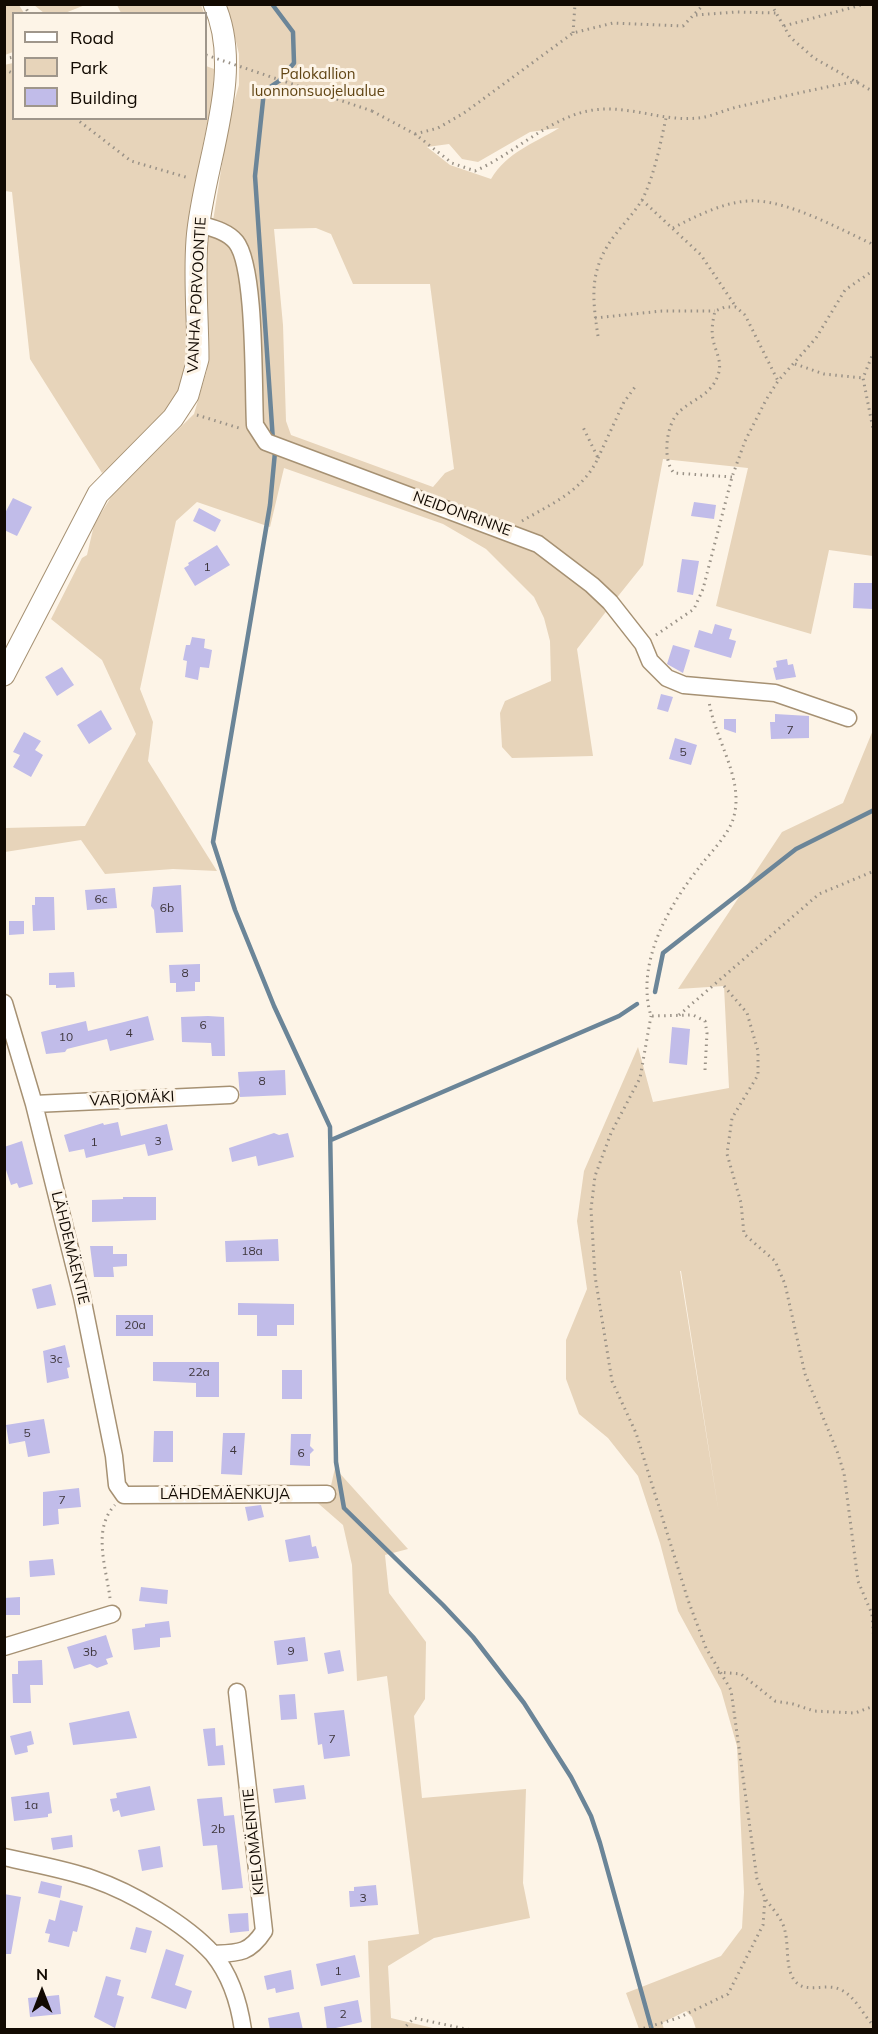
<!DOCTYPE html>
<html>
<head>
<meta charset="utf-8">
<style>
  body { margin:0 }
  #map { position:relative; width:878px; height:2034px; overflow:hidden; background:#fdf4e7; font-family:Mulish,sans-serif }
  canvas { display:block }
  .frame { position:absolute; inset:0; border:6px solid #120a02; pointer-events:none }
  .legend { position:absolute; left:12px; top:12px; width:195px; height:108px; box-sizing:border-box; background:#fdf4e7; border:2px solid #9f968b; margin:0; padding:8px 10px; list-style:none; font-size:18px; color:#120a02 }
  .legend li { display:flex; align-items:center; gap:12px; height:30px }
  .legend b { width:30px; border:2px solid #9f968b }
  .north { position:absolute; left:12px; top:1962px; width:60px; height:60px; -webkit-text-stroke:4px #fdf4e7; paint-order:stroke; rotate:0deg; font-size:16px; font-weight:700; line-height:24px; text-align:center; color:#120a02 }
  .north::after { content:''; display:block; margin:auto; width:21px; height:27px; background:#120a02; clip-path:polygon(50% 0,100% 100%,50% 72%,0 100%) }
</style>
</head>
<body>
<div id="map">
<canvas width="878" height="2034"></canvas>
<div class="frame"></div>
<ul class="legend">
<li><b style="height:8px;background:#fff"></b>Road</li>
<li><b style="height:16px;background:#e7d4ba"></b>Park</li>
<li><b style="height:16px;background:#c1bce9"></b>Building</li>
</ul>
<div class="north">N</div>
</div>
<script>
const context = document.querySelector('canvas').getContext('2d');
context.lineJoin = 'round';
function fillPath(path, color) { context.fillStyle = color; context.fill(path, 'evenodd'); }
function trace(path, color, width, dash) { context.strokeStyle = color; context.lineWidth = width; context.lineCap = dash ? 'butt' : 'round'; context.setLineDash(dash || []); context.stroke(path); }
function label(font, color, halo, rows, align = 'center') {
  context.font = font + ' Mulish,sans-serif'; context.lineWidth = 6; context.setLineDash([]); context.textBaseline = 'middle'; context.strokeStyle = halo; context.fillStyle = color; for (const [text, x, y, turn = 0] of rows) {
    context.save(); context.translate(x, y); context.rotate((+turn || 0) * Math.PI / 180); context.textAlign = isNaN(turn) ? turn : align; if (halo) context.strokeText(text, 0, 0); context.fillText(text, 0, 0); context.restore();
  }
}
const green = new Path2D(`
  M5 4 19 5 24 13 14 14 13 52 5 55Z
  M34 5H85L65 13H44Z
  M117 5H201L204 13H121Z
  M227 5H873V556L829 550 811 634 716 606 748 468 663 459 643 565 615 600 568 556 533 534 289 445 549 557 608 609 577 649 593 756 512 758 502 747 500 713 505 701 551 681 550 641 544 618 534 597 486 549 443 524 284 468 270 527 197 502 176 521 140 689 153 722 148 761 217 871 173 869 105 874 81 840 5 852V828L85 826 136 734 102 660 51 619 82 558 87 555 94 525 114 492 194 414 207 370 203 233 213 221 229 120 239 85V54ZM559 128C533 144 507 152 491 179L450 165 427 147 449 144 462 159 478 162 530 132ZM316 228 331 234 353 284H430L454 469 445 473 433 487 291 435 286 421 283 325 274 229Z
  M13 63 14 118H206V66L214 69 213 96 190 208 185 262 191 358 180 397 141 444 102 473 30 359 12 192 5 191 4 65Z
  M873 730V2029H696L692 2017 686 2011 662 2023 664 2029H639L626 1993 721 1956 742 1928 744 1892 737 1746 721 1690 678 1611 660 1543 638 1476 608 1438 579 1414 566 1379V1340L587 1289 577 1221 584 1171 638 1047 653 1102 729 1088 724 986 678 989 782 832 843 803ZM681 1271 719 1514 680 1271Z
  M335 1468 408 1549 385 1555 389 1593 426 1642 425 1699 414 1716 422 1798 526 1789 523 1883 530 1918 434 1938 388 1966 391 2018 437 2029H371L368 1941 419 1934 387 1676 357 1681 352 1565 343 1525 312 1498 330 1490Z`);
const stream = new Path2D(`
  M272 4 293 32 294 63 279 81 264 91 255 176 273 441
  M275 452 270 505 213 842 235 910 274 1006 330 1127 336 1462 344 1508 443 1605 473 1637 524 1703 571 1777 591 1816 600 1843 652 2030
  M655 992 663 953 796 849 874 810
  M331 1140 619 1016 637 1004`);
const building = new Path2D(`
  M13 498 32 507 17 536 4 530V515Z
  M694 502 716 505 714 519 691 516Z
  M199 508 221 520 215 532 193 521Z
  M217 545 230 565 195 586 184 568 189 565 188 563Z
  M682 559 699 561 693 595 677 592Z
  M854 583H873V609L853 608Z
  M715 624 732 629 729 639 736 641 731 658 694 647 699 630 712 634Z
  M192 637 205 639 204 648 212 650 209 668 200 667 198 680 185 677 187 661 183 660 186 645H190Z
  M673 645 690 650 683 673 667 664Z
  M787 659 788 665 793 664 796 677 776 680 773 668 777 667 776 661Z
  M62 667 74 685 57 696 45 677Z
  M661 694 673 697 668 712 657 709Z
  M101 710 112 729 89 744 77 725Z
  M775 714 809 716V738L771 739 770 722H775Z
  M724 719H736V733L724 729Z
  M24 732 41 741 35 750 43 755 31 777 13 767 20 755 13 752Z
  M675 738 697 745 691 765 669 759Z
  M181 885 183 932 156 933 154 910 151 906 153 887Z
  M115 888 117 908 87 910 85 890Z
  M35 897H54L55 930 33 931 32 905H35Z
  M9 921H24V934L9 935Z
  M200 964V982H195V991L176 992V983H170L169 965Z
  M74 972 75 987 56 988V985H49V973Z
  M148 1016 154 1040 110 1051 107 1039 67 1049 65 1052 46 1054 41 1032 86 1021 88 1031Z
  M208 1016 224 1017 225 1056H212L211 1043 182 1042 181 1017Z
  M672 1027 690 1029 687 1065 669 1063Z
  M285 1070 286 1095 240 1097 238 1072Z
  M118 1122 121 1136 167 1124 173 1150 148 1156 145 1144 86 1158 84 1149 69 1152 64 1135 103 1123 104 1125Z
  M274 1133 279 1135 288 1133 294 1157 258 1166 256 1156 232 1162 229 1148Z
  M22 1141 33 1184 19 1188 17 1183 11 1185 4 1164V1147Z
  M123 1197H156V1220L92 1222V1200L123 1199Z
  M278 1239 279 1261 226 1262 225 1241Z
  M90 1246H113V1254H127V1266L113 1267 114 1277H94Z
  M51 1284 56 1305 37 1309 32 1289Z
  M238 1303 294 1304V1325H277V1336H257V1315H238Z
  M116 1315H153V1336H116Z
  M65 1345 70 1367 67 1368 69 1378 47 1383 43 1351Z
  M153 1362H219V1397H196V1383L153 1381Z
  M282 1370H302V1399H282Z
  M44 1419 50 1453 28 1457 25 1441 9 1444 6 1425Z
  M154 1431H173V1462H153Z
  M223 1433H245L242 1475 221 1474Z
  M291 1434H311L310 1446 314 1450 310 1454V1466L290 1465Z
  M79 1488 81 1507 58 1509 59 1524 43 1526V1492Z
  M261 1505 264 1517 248 1521 245 1507Z
  M310 1535 312 1547 316 1546 319 1558 289 1562 285 1540Z
  M53 1559 55 1575 30 1577 29 1561Z
  M141 1587 168 1590 167 1604 139 1601Z
  M20 1597V1615H4V1598Z
  M169 1621 171 1637 160 1638V1647L134 1650 132 1629 145 1627V1624Z
  M106 1635 113 1657 106 1659 108 1664 97 1668 90 1664 74 1669 67 1647Z
  M305 1637 308 1661 277 1665 274 1641Z
  M340 1650 344 1671 328 1674 324 1653Z
  M42 1660 43 1685H30L31 1703H13L12 1674H18V1661Z
  M295 1694 297 1719 281 1720 279 1695Z
  M344 1710 350 1756 324 1759 322 1744 318 1745 314 1713Z
  M129 1711 137 1738 73 1745 69 1723Z
  M215 1728 216 1746 223 1745 225 1765 208 1766 203 1729Z
  M31 1731 34 1744 27 1746 28 1752 15 1755 10 1736Z
  M304 1785 306 1799 275 1803 273 1789Z
  M150 1786 155 1810 121 1817 119 1810 113 1812 110 1799 117 1798 116 1793Z
  M49 1792 52 1813 48 1814V1817L14 1821 11 1797Z
  M222 1797 224 1816 234 1815 243 1888 222 1890 217 1845 203 1846 197 1799Z
  M72 1835 73 1847 53 1850 51 1838Z
  M160 1846 163 1867 142 1871 138 1850Z
  M41 1881 62 1886 60 1898 38 1893Z
  M376 1885 378 1905 350 1907 349 1891H354V1887Z
  M4 1894 21 1897 11 1954H4Z
  M60 1900 83 1906 77 1932 73 1931 69 1947 48 1942 50 1934 45 1933 49 1919 55 1921Z
  M248 1913 249 1931 230 1933 228 1914Z
  M136 1927 152 1931 146 1953 130 1949Z
  M166 1949 184 1955 175 1985 192 1991 186 2009 151 1998Z
  M355 1955 360 1977 321 1986 316 1964Z
  M291 1970 294 1989 276 1993 275 1988 267 1990 264 1976Z
  M106 1976 121 1980 117 1995 124 1997 115 2028 94 2017Z
  M59 1995 61 2014 30 2017 28 1998Z
  M358 2000 362 2022 327 2030 324 2007Z
  M299 2012 303 2030H270L268 2018Z`);
const path = new Path2D(`
  M24 4 29 14
  M771 4 790 37 814 58 874 92
  M696 15 736 12 777 13
  M784 26 865 4
  M573 33 575 4
  M4 59 14 57
  M4 69 14 74
  M372 111 415 134 452 163 475 171C512 155 548 119 588 111 625 103 661 122 698 118 711 117 724 110 737 107 777 98 818 88 859 81
  M75 118 131 161 189 178
  M415 134 438 128 464 113 573 33 613 23 683 26 704 4
  M642 200 701 255 736 307
  M673 228C696 216 729 199 757 201 792 203 838 228 870 243L874 247
  M595 318 662 311H715
  M598 336C592 296 589 269 615 235 624 223 636 211 643 198 655 173 660 145 666 118
  M874 351 863 378 874 434
  M795 364 824 374 863 378
  M197 415 239 428
  M598 458 624 402 635 387
  M732 477 674 473C662 460 666 424 679 412 692 399 711 396 718 375 723 362 715 351 713 339 711 329 713 320 715 311L725 307H736L745 315 778 381
  M522 521C551 504 583 491 598 458L582 425
  M656 635 694 609 703 589 732 477 745 441 766 400 778 381 816 338 845 290 874 270
  M724 986 747 1013 758 1051V1075L732 1118 727 1154 741 1203 744 1234 775 1261 785 1284 805 1374 837 1451 844 1473 858 1581 872 1614 874 1642
  M679 1015 819 894 874 871
  M705 1070 707 1033 705 1021 693 1015 651 1016C635 963 669 905 701 865 712 851 730 833 734 816 744 778 714 738 709 701
  M110 1598C106 1567 92 1529 115 1505
  M718 1672 741 1674 775 1701 793 1704 814 1711 855 1713 874 1706
  M766 1900C773 1909 783 1920 785 1931 789 1947 785 1969 795 1981 805 1994 826 1983 839 1989 855 1995 862 2014 874 2026
  M402 2030 414 2018 471 2030
  M638 2030 678 2018 728 1994 763 1925 765 1898 757 1879 731 1690 706 1648 688 1600 636 1433 612 1381 595 1276 591 1209 595 1176 611 1133 640 1078 651 1016`);
const minor = new Path2D(`
  M199 224C212 228 227 231 236 242 256 267 253 388 255 425L266 442 538 544 592 585 610 602 643 644 650 661 667 678 684 685 775 693 848 718
  M4 1003 34 1104 82 1297 114 1456 117 1485 124 1495 327 1494
  M34 1104 230 1095
  M4 1647 112 1614
  M4 1857C34 1864 65 1869 93 1879 131 1892 186 1924 213 1954 231 1976 239 2002 243 2030
  M213 1954C238 1953 249 1954 264 1931L237 1692`);
const tertiary = new Path2D(`
  M4 675 98 494 173 418 188 395 198 359C198 320 194 279 197 240 202 167 246 74 214 4`);
const pathBridge = new Path2D(`
  M206 55 372 111`);
const numberNames = [
  ["1",207,567],
  ["7",790,730],
  ["5",683,752],
  ["6c",101,899],
  ["6b",167,908],
  ["8",185,973],
  ["6",203,1025],
  ["4",129,1033],
  ["10",66,1037],
  ["8",262,1081],
  ["3",158,1141],
  ["1",94,1142],
  ["18a",252,1251],
  ["20a",135,1325],
  ["3c",56,1359],
  ["22a",199,1372],
  ["5",27,1433],
  ["4",233,1450],
  ["6",301,1453],
  ["7",62,1500],
  ["9",291,1651],
  ["3b",90,1652],
  ["7",332,1739],
  ["1a",31,1805],
  ["2b",218,1829],
  ["3",363,1898],
  ["1",338,1971],
  ["2",343,2014]
];
const parkNames = [
  ["Palokallion",318,74],
  ["luonnonsuojelualue",318,91]
];
const streetNames = [
  ["VANHA PORVOONTIE",197,295,-87],
  ["NEIDONRINNE",462,514,20],
  ["VARJOMÄKI",132,1099,-3],
  ["LÄHDEMÄENTIE",70,1248,76],
  ["LÄHDEMÄENKUJA",225,1494],
  ["KIELOMÄENTIE",254,1842,-96]
];
fillPath(green, '#e7d4ba');
trace(stream, '#6b8598', 4.5);
fillPath(building, '#c1bce9');
trace(minor, '#a69173', 19);
trace(tertiary, '#a69173', 23);
trace(path, '#9a9287', 3, [1.5, 4.5]);
trace(minor, '#fff', 16);
trace(tertiary, '#fff', 21);
trace(pathBridge, '#9a9287', 3, [1.5, 4.5]);
label('12px', '#3e363c', null, numberNames);
label('15px', '#614514', '#fdf4e7', parkNames);
label('15px', '#120a02', '#fdf4e7', streetNames);
</script>
</body>
</html>
